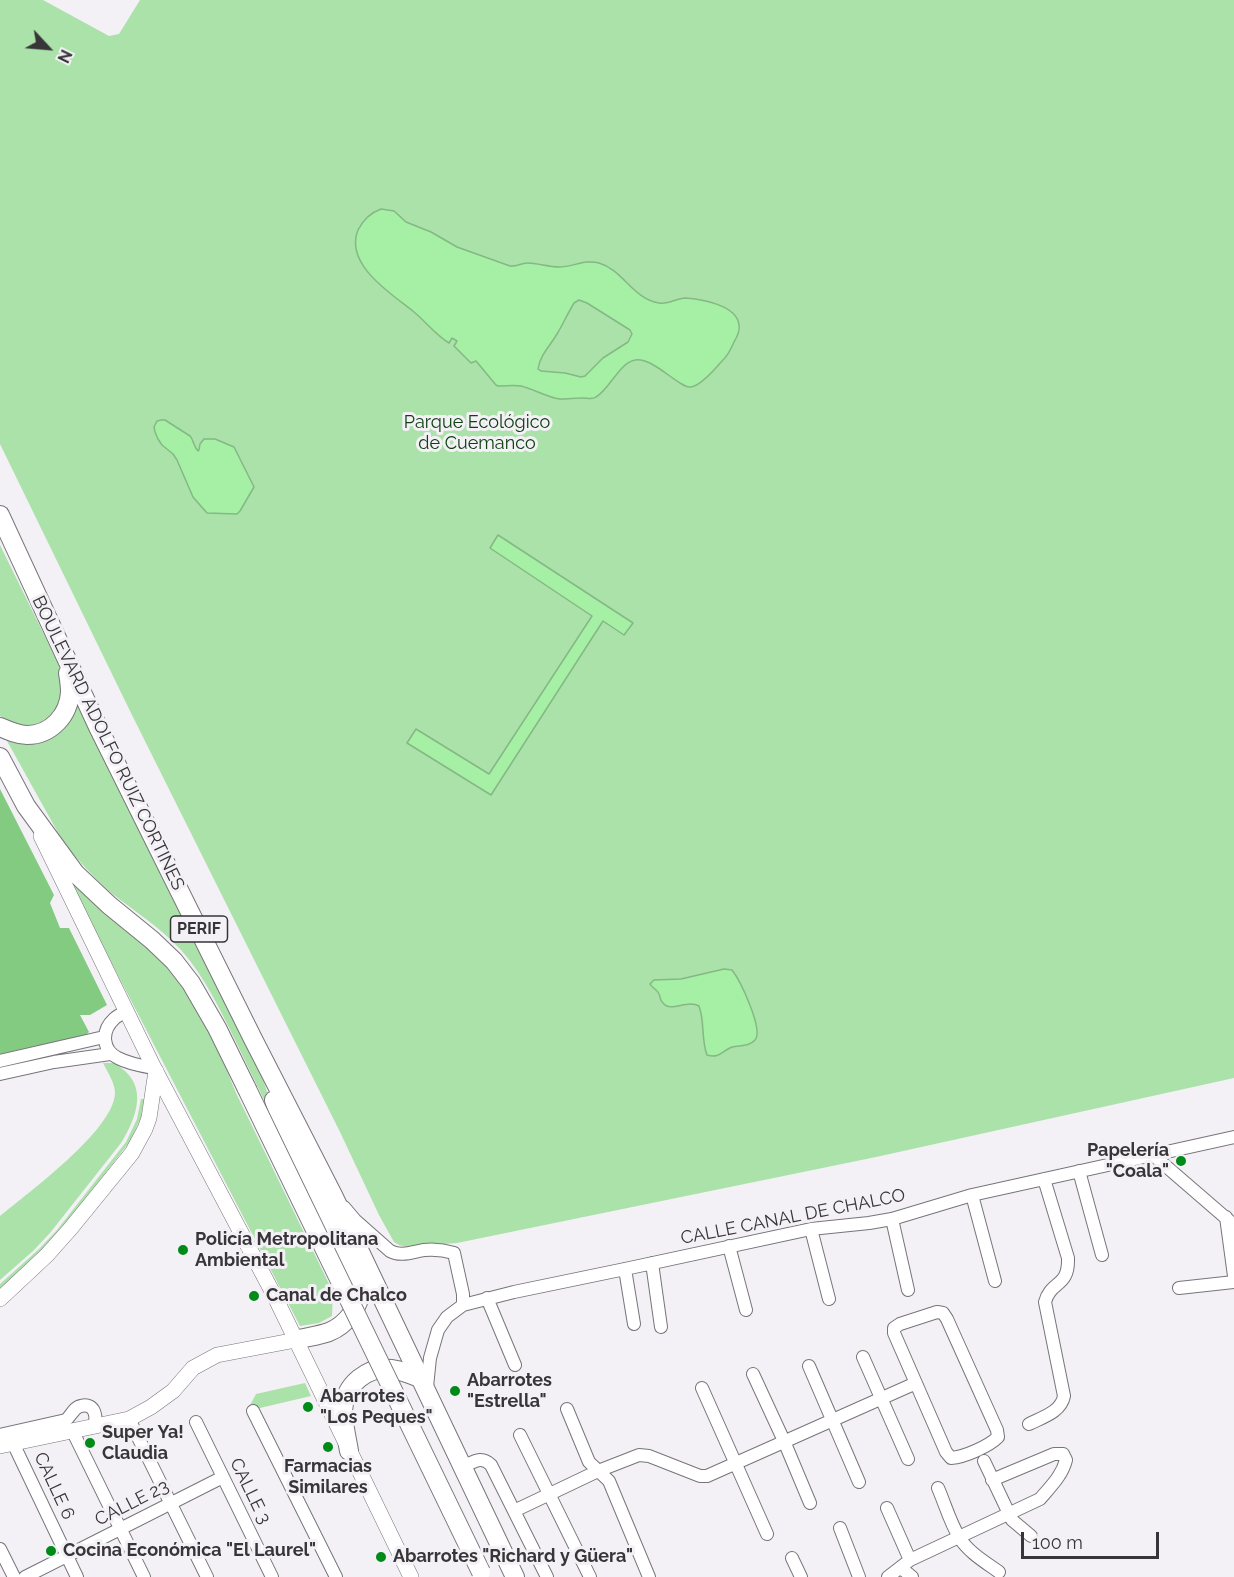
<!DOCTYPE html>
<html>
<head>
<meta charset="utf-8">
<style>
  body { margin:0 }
  #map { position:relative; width:1234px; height:1577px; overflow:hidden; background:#f3f0f6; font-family:Raleway,sans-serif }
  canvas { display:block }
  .north { position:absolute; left:18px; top:18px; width:60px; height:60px; -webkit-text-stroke:4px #f3f0f6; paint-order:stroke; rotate:116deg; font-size:16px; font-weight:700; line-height:24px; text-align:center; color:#373538 }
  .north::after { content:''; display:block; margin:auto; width:21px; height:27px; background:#373538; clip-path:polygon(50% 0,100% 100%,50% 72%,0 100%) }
  .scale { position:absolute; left:1021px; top:1532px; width:138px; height:27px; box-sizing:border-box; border:3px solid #373538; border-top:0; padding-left:8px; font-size:18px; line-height:21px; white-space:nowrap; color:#373538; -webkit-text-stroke:4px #f3f0f6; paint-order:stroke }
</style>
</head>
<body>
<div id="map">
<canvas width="1234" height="1577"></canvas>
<div class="north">N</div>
<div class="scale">100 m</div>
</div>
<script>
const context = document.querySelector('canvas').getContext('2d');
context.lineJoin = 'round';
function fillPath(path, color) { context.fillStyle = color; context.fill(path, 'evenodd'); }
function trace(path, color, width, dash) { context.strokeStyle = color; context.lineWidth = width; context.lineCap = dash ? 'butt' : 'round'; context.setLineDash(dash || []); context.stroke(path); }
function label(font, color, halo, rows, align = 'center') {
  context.font = font + ' Raleway,sans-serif'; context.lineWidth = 6; context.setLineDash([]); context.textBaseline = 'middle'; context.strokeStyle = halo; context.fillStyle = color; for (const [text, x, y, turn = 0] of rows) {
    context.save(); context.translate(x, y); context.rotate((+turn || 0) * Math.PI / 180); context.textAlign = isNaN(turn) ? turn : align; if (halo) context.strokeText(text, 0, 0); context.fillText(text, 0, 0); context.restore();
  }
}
const green = new Path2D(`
  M0 0H43L109 36 119 34 140 0H1234V1078L876 1157 457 1243 406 1247 399 1245 394 1242 379 1215 340 1132 130 711 0 444Z
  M0 545 59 665 64 689 54 716 38 730 19 732 0 716Z
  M79 700 260 1068 277 1126C263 1098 249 1069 235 1040 219 1008 205 977 181 950 160 927 134 911 110 892 92 875 75 858 61 838L2 732 69 721 73 714Z
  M70 883 132 929 181 978 209 1027 236 1093 333 1292 332 1316 319 1323 300 1326Z
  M103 1063H114C122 1068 130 1074 134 1083 143 1102 131 1127 121 1143L50 1233 33 1251 0 1280V1216C28 1193 114 1130 115 1093 115 1083 108 1073 103 1063Z
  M141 1099H144L141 1117 131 1140 58 1234 38 1255 0 1290V1284L39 1249 57 1230 126 1142 137 1119Z
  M305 1383 311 1396 247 1411 256 1394Z`);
const forest = new Path2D(`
  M0 789 54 895 50 903 60 928H69L107 1005 90 1015H80L89 1032 86 1035 0 1054Z`);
const water = new Path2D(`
  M381 209 394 211 406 222 431 232 457 247 510 266C517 267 521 263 527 263 538 263 548 267 559 267 573 267 585 259 599 263 623 270 633 299 659 303 668 305 677 298 685 298 701 299 737 305 739 325 740 330 737 337 734 342 731 349 728 356 722 361 716 368 700 386 691 387 680 389 652 356 635 360 619 363 610 389 596 397 592 400 588 398 583 398 575 398 568 399 560 399 546 397 534 389 521 386 514 385 506 386 498 386L496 385 476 361 471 363 454 346 457 341 452 338 449 343C436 335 426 322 414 312 392 294 344 265 358 230 363 220 370 213 381 209ZM579 300 587 303 630 330 632 334 628 342 603 358 585 376 581 377 565 373 541 371 538 369C540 355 550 346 557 334 563 324 568 313 574 303Z
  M161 420H165L190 436C194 440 193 446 198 451L199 450 200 444 204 439H215L234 447 254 487 240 511 237 514 207 513 193 497 177 460 173 454 162 445 158 439 155 432 154 427 157 421Z
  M498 535 633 623 624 635 603 621 491 795 407 743 416 729 489 774 592 616 490 548Z
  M724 969 732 970C740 980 764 1030 755 1040 749 1047 740 1045 732 1047 722 1051 719 1059 707 1055 701 1040 705 1022 699 1006 687 999 671 1013 663 1003 659 999 661 998 659 994 657 989 652 988 650 984L654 980 681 979Z`);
const minor = new Path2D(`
  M126 1011C122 1014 117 1016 114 1019 101 1031 102 1050 118 1058 129 1064 142 1066 154 1068
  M0 1061 104 1037
  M0 1074 54 1062 110 1054
  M1153 1155 1234 1225
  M1079 1171 1102 1255
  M972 1195 995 1281
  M344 1207 355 1220 390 1251C401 1257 412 1252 424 1250 434 1249 444 1250 454 1253L463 1294V1305
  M1226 1217 1234 1276
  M892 1219 908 1290
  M811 1229 829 1299
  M729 1246 746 1310
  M652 1263 661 1327
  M625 1269 634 1324
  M1179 1288 1234 1282
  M487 1298 515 1365
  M937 1312 943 1313 947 1319 997 1430 998 1437C989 1446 965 1457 951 1458L946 1452 894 1333V1328L900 1324Z
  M863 1357 908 1459
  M809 1366 859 1482
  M753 1374 784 1441 810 1503
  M427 1387 430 1358 438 1330 447 1317 463 1305 514 1292 625 1269 811 1229 869 1223 892 1219 972 1195 1234 1137
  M702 1388 767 1534
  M567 1409 589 1462 609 1481 649 1577
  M253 1411 336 1577
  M129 1419 207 1577
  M196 1422 272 1577
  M1029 1424C1043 1417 1061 1412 1064 1396L1045 1302C1051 1280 1069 1288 1068 1258L1044 1179
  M73 1432 144 1577
  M0 1435 66 1420C71 1416 74 1407 81 1406 95 1402 98 1418 93 1427
  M520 1435 590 1577
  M13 1443 77 1577
  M984 1461 1012 1520 1031 1536
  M462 1467C474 1462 481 1455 491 1465L547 1577
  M938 1488C945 1504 950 1522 959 1537 968 1552 985 1562 999 1572
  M887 1508 910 1560
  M514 1511 598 1471 639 1455 649 1456 700 1476H707L916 1383
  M840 1528 859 1577
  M0 1549 14 1577
  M792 1558 801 1577
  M901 1568 912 1577
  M25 1577 223 1477
  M888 1577 910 1560 1040 1499C1050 1487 1062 1476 1066 1460L1063 1454H1054L992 1480`);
const major = new Path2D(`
  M41 836 154 1068 275 1297 411 1577
  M0 1299 47 1255 71 1228 132 1153 145 1129 149 1118 156 1071
  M0 1446 129 1419 151 1407 173 1391 193 1368 217 1355 296 1340`);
const highway = new Path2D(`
  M0 515 98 727 253 1039 333 1195 515 1577
  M0 727C9 731 18 735 27 735 51 735 69 715 70 692 70 686 69 679 68 673
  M0 757 26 806 75 873 109 905 152 940 174 961 191 983 217 1028 247 1089
  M274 1100 289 1144 353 1268C355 1274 359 1280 360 1286 362 1306 346 1325 329 1332 318 1336 306 1337 296 1340
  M349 1451C347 1439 344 1426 343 1414 343 1384 368 1364 397 1370 405 1372 412 1375 420 1378`);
const highwayBridge = new Path2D(`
  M247 1089 481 1572`);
const markers = [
  [1181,1161,6,"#008a18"],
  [183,1250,6,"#008a18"],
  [254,1296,6,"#008a18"],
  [455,1391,6,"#008a18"],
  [308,1407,6,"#008a18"],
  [90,1443,6,"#008a18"],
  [328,1447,6,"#008a18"],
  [51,1551,6,"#008a18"],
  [381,1557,6,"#008a18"]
];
const shields = [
  [199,929,57]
];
const shieldNames = [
  ["PERIF",199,929]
];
const parkNames = [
  ["Parque Ecológico",477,423],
  ["de Cuemanco",477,444]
];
const streetNames = [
  ["BOULEVARD ADOLFO RUIZ CORTINES",108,743,64],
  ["CALLE CANAL DE CHALCO",793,1217,-11],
  ["CALLE 6",54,1486,65],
  ["CALLE 3",250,1491,64],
  ["CALLE 23",132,1503,-27]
];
const poiNames = [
  ["Papelería",1169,1151,"right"],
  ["\"Coala\"",1169,1172,"right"],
  ["Policía Metropolitana",195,1240],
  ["Ambiental",195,1261],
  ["Canal de Chalco",266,1296],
  ["Abarrotes",467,1381],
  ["\"Estrella\"",467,1402],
  ["Abarrotes",320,1397],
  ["\"Los Peques\"",320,1418],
  ["Super Ya!",102,1433],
  ["Claudia",102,1454],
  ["Farmacias",328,1467,"center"],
  ["Similares",328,1488,"center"],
  ["Cocina Económica \"El Laurel\"",63,1551],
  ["Abarrotes \"Richard y Güera\"",393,1557]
];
fillPath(green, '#abe2a9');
fillPath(forest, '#82cb80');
fillPath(water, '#a5f0a4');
trace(water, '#84b884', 1.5);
trace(minor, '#78757a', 14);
trace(major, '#78757a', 16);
trace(highway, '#78757a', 20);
trace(minor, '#fff', 12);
trace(major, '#fff', 15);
trace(highway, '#fff', 18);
trace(highwayBridge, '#78757a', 20, []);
trace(highwayBridge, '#fff', 18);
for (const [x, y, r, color] of markers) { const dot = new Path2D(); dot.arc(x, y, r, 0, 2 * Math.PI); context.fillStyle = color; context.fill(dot); trace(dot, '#f3f0f6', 2); }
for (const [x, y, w] of shields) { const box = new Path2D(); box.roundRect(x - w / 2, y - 13, w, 26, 4.5); context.fillStyle = '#f3f0f6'; context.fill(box); trace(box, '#373538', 1.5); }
label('bold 16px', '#373538', null, shieldNames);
label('18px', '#0e4111', '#f3f0f6', parkNames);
label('18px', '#373538', '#f3f0f6', streetNames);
label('bold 18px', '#373538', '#f3f0f6', poiNames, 'left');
</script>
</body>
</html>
